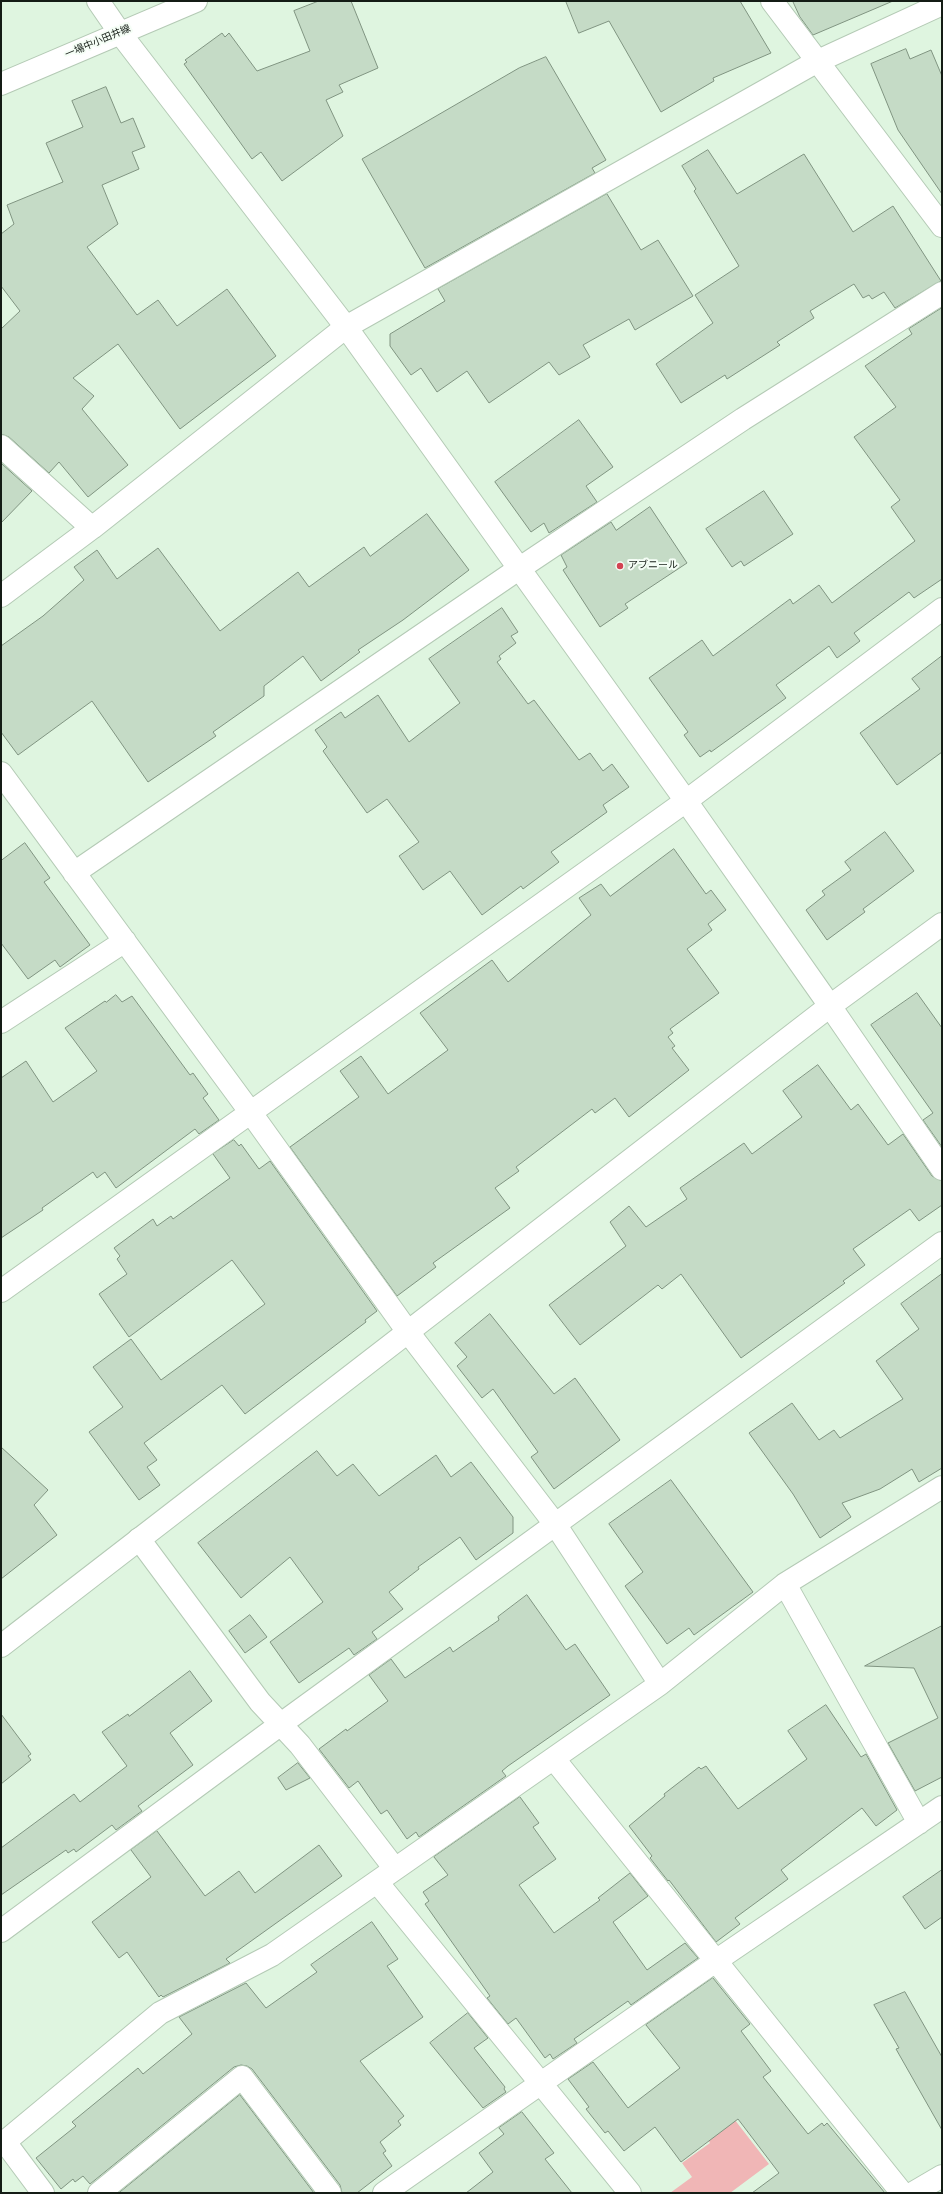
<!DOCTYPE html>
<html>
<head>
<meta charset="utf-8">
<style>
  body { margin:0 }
  #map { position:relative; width:943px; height:2194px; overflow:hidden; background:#dff5e0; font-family:"Nunito Sans",sans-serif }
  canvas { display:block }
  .frame { position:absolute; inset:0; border:2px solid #141c15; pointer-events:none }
</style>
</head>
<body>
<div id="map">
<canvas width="943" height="2194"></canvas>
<div class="frame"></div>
</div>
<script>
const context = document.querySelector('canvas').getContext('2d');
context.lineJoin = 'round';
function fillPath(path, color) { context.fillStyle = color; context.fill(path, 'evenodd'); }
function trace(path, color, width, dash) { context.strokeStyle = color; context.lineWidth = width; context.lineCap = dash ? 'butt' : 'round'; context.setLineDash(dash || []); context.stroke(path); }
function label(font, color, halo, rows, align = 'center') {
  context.font = font + ' "Nunito Sans","Noto Sans JP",sans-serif'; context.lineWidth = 4; context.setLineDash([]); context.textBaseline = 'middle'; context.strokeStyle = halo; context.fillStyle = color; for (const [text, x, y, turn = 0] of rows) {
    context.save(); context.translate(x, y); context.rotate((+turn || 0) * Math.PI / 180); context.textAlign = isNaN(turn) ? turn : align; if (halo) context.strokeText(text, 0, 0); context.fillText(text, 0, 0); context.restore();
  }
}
const green = new Path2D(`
  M731 2115 769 2164 730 2193H670L692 2177 682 2163 710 2143 705 2135Z`);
const building = new Path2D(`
  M319 1H351L378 68 339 85 343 92 326 100 343 136 282 181 261 152 252 159 184 64 187 62 185 60 222 33 225 37 229 33 257 71 310 51 294 11Z
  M566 1H740L771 53 713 78 714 81 661 112 609 21 579 33Z
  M793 1H893L813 35 800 17Z
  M906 49 910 59 931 50 942 76V194L898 130 871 64Z
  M546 57 606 160 592 168 595 173 425 268 362 159 519 68Z
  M106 87 121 123 133 118 145 147 132 152 139 169 102 185 118 224 87 247 137 315 158 300 177 326 227 289 276 356 180 429 118 344 73 378 94 396 82 409 128 465 88 497 59 462 49 473 9 437 1 434V329L20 311 1 286V234L14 224 7 205 63 182 46 143 83 127 72 101Z
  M708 150 737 194 804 154 853 232 893 206 941 281 895 308 884 292 872 299 869 295 863 298 854 284 810 311 814 318 777 342 780 345 727 379 725 375 681 403 656 364 713 323 695 295 739 266 694 191 696 189 682 166Z
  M607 194 641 250 658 240 693 296 635 330 629 319 583 345 590 357 559 375 549 362 489 403 467 371 437 392 421 368 411 375 390 346V334L445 301 438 289Z
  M942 308V579L914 598 909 592 854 633 860 641 837 658 829 646 776 685 786 698 711 752 710 750 700 757 684 735 688 732 649 678 702 640 713 656 790 599 793 604 819 585 832 603 915 541 891 507 900 500 854 437 896 407 865 366 912 334 909 329Z
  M579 420 613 467 586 486 597 502 549 533 544 523 531 532 495 482Z
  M1 463 32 491 1 523Z
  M764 491 793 534 744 566 741 561 732 567 706 529Z
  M650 507 687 563 625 604 628 608 600 627 563 570 567 567 561 555 611 522 616 530Z
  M427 514 469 570 403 620 358 650 360 652 321 681 303 656 264 686V696L213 732 216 736 148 782 92 701 18 755 1 732V646L43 616 84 580 74 567 97 550 117 579 158 548 220 631 298 572 309 587 364 547 370 556Z
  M502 608 518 632 511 636 516 643 499 656 501 659 497 662 528 704 534 700 579 760 590 753 603 771 612 764 629 787 603 805 607 812 551 852 559 862 523 889 521 886 482 915 450 871 423 890 399 856 419 842 387 799 367 813 323 751 327 747 315 730 341 712 345 718 378 695 409 742 460 703 429 659Z
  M942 656V752L897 785 860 733 920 689 912 679Z
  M885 832 914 871 863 909 865 912 827 940 806 910 825 895 822 891 851 870 845 862Z
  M25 843 50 878 44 882 90 945 60 967 55 960 28 979 1 943V861Z
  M674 849 706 894 711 890 726 910 708 924 712 930 687 949 719 993 670 1029 673 1033 668 1037 675 1046 672 1048 689 1070 629 1117 615 1098 595 1113 592 1109 516 1167 519 1171 495 1188 510 1208 433 1263 436 1267 397 1296 290 1147 359 1097 340 1071 361 1056 388 1094 448 1050 420 1013 492 960 508 982 591 915 579 898 601 884 610 896Z
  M917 993 942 1028V1147L923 1120 933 1113 871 1025Z
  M116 995 122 1002 132 996 190 1075 193 1073 208 1094 203 1098 219 1120 199 1134 195 1129 116 1188 105 1172 97 1178 93 1172 42 1208 43 1210 1 1238V1078L26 1061 53 1102 97 1071 65 1028 105 1001 106 1002Z
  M818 1065 851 1110 858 1104 888 1145 903 1134 932 1176 942 1181V1205L919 1221 910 1209 853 1249 865 1265 843 1281 845 1283 741 1358 681 1274 662 1289 658 1285 580 1345 549 1305 626 1246 610 1222 629 1206 646 1227 687 1199 680 1188 744 1143 752 1154 802 1117 783 1091Z
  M234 1140 239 1146 241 1144 259 1169 270 1161 377 1311 365 1320 366 1322 245 1414 222 1385 144 1443 157 1460 147 1467 160 1485 139 1500 89 1432 123 1407 93 1367 131 1339 161 1380 265 1304 232 1260 129 1337 99 1294 127 1274 117 1259 120 1256 114 1248 153 1219 157 1226 171 1216 173 1219 230 1178 213 1154Z
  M942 1274V1468L919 1482 912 1469 880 1489 842 1503 851 1517 820 1538 793 1494 749 1433 792 1403 819 1440 834 1430 840 1438 903 1399 876 1361 919 1329 901 1304Z
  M490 1314 554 1394 575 1378 620 1440 554 1489 531 1457 538 1452 493 1389 482 1398 457 1366 467 1357 455 1343Z
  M1 1447 48 1490 34 1505 57 1535 1 1579Z
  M317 1451 337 1476 353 1464 379 1496 436 1455 451 1477 471 1462 513 1517V1533L476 1560 460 1537 418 1567 419 1569 389 1592 403 1609 372 1632 377 1639 354 1655 349 1648 299 1683 270 1642 323 1602 290 1557 241 1598 198 1543Z
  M671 1480 753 1592 694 1635 689 1628 667 1644 625 1586 643 1572 609 1524Z
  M527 1595 566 1650 575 1644 610 1695 508 1766 502 1771 506 1776 419 1837 416 1832 407 1839 387 1810 381 1814 358 1781 349 1788 319 1749 346 1729 347 1731 388 1701 369 1675 391 1659 405 1678 450 1647 453 1652 499 1620 498 1617Z
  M250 1615 267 1637 245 1653 229 1631Z
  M942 1626V1777L915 1791 888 1743 938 1718 914 1668 865 1666Z
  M190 1671 212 1701 170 1733 193 1765 138 1806 142 1811 116 1830 112 1825 76 1852 74 1849 68 1853 66 1850 1 1895V1848L74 1794 80 1802 127 1766 102 1732 128 1714 129 1716Z
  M826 1705 861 1757 866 1754 897 1810 876 1826 862 1808 781 1870 788 1879 735 1918 740 1924 716 1942 669 1880 668 1881 650 1858 652 1856 629 1826 665 1796 664 1794 699 1767 701 1769 706 1766 738 1809 807 1759 788 1731Z
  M1 1714 31 1754 28 1756 31 1760 1 1784Z
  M298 1763 310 1778 286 1790 278 1778Z
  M520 1797 539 1823 533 1827 556 1859 519 1885 554 1933 600 1900 598 1898 630 1873 648 1896 613 1922 647 1970 685 1943 698 1958 631 2005 628 2001 574 2039 577 2043 553 2059 550 2054 545 2058 516 2018 508 2024 487 1998 490 1996 425 1904 429 1901 423 1892 448 1875 434 1857Z
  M157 1831 205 1896 239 1871 255 1893 319 1845 342 1876 226 1959 230 1963 163 1997 161 1995 159 1997 127 1952 119 1958 92 1922 151 1877 131 1850Z
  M942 1870V1917L925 1929 903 1897Z
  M372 1922 398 1959 387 1966 423 2017 360 2061 404 2116 398 2121 401 2125 380 2142 386 2151 383 2153 392 2166 357 2193H342L340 2185 252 2069 247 2066 241 2065 234 2067 90 2184 83 2176 75 2182 73 2179 61 2189 36 2158 76 2126 72 2122 138 2068 143 2074 192 2034 179 2017 246 1983 266 2008 317 1972 311 1965Z
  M713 1978 750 2024 741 2031 771 2071 763 2077 808 2134 822 2123 824 2126 827 2123 885 2193H752L779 2173 738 2119 681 2162 655 2127 624 2151 608 2131 605 2133 586 2109 589 2107 568 2079 593 2062 628 2108 680 2068 646 2025Z
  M905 1992 942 2057V2130L896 2049 899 2048 874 2005Z
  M468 2013 488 2038 474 2048 505 2087 504 2089 506 2092 483 2108 430 2043Z
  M240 2095 314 2193H119Z
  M522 2112 554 2153 545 2159 572 2193H466L493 2172 479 2153 504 2134 499 2128Z`);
const minor = new Path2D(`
  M772 1 942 226
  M1 446 92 528
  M1 596 92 528 346 327 816 62 942 4
  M1 773 251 1113 408 1332 555 1524 660 1684
  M74 873 520 568 743 419 942 293
  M830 1006 942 1169
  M1 1022 125 941
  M1 1291 686 801 942 609
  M139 1539 260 1702 300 1745 395 1869
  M785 1584 919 1823
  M554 1759 902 2193
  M377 1882 630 2193
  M1 1931 281 1724 942 1243
  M5 2142 43 2193
  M1 2145 160 2013 272 1955 660 1684 785 1584 942 1487
  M99 2193 242 2077 330 2193
  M384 2193 717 1960 942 1807
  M913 2193 942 2176`);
const tertiary = new Path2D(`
  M98 1 120 33 346 327 686 801 830 1006
  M1 1646 830 1006 942 924`);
const secondary = new Path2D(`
  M1 84 196 1`);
const markers = [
  [620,566,4,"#d34352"]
];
const streetNames = [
  ["一場中小田井線",98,42,-23]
];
const poiNames = [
  ["アブニール",628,566]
];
fillPath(green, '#f0b6b6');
fillPath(building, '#c5dbc6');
trace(building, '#809481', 1);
trace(minor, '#b4cab5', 24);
trace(tertiary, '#b4cab5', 24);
trace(secondary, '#b4cab5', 24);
trace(minor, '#fff', 22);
trace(tertiary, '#fff', 22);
trace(secondary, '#fff', 22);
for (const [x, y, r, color] of markers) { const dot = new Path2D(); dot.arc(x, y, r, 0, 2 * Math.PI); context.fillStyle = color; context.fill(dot); trace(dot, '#f5fef6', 1.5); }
label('10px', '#141c15', '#f5fef6', streetNames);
label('10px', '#141c15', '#f5fef6', poiNames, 'left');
</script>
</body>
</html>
